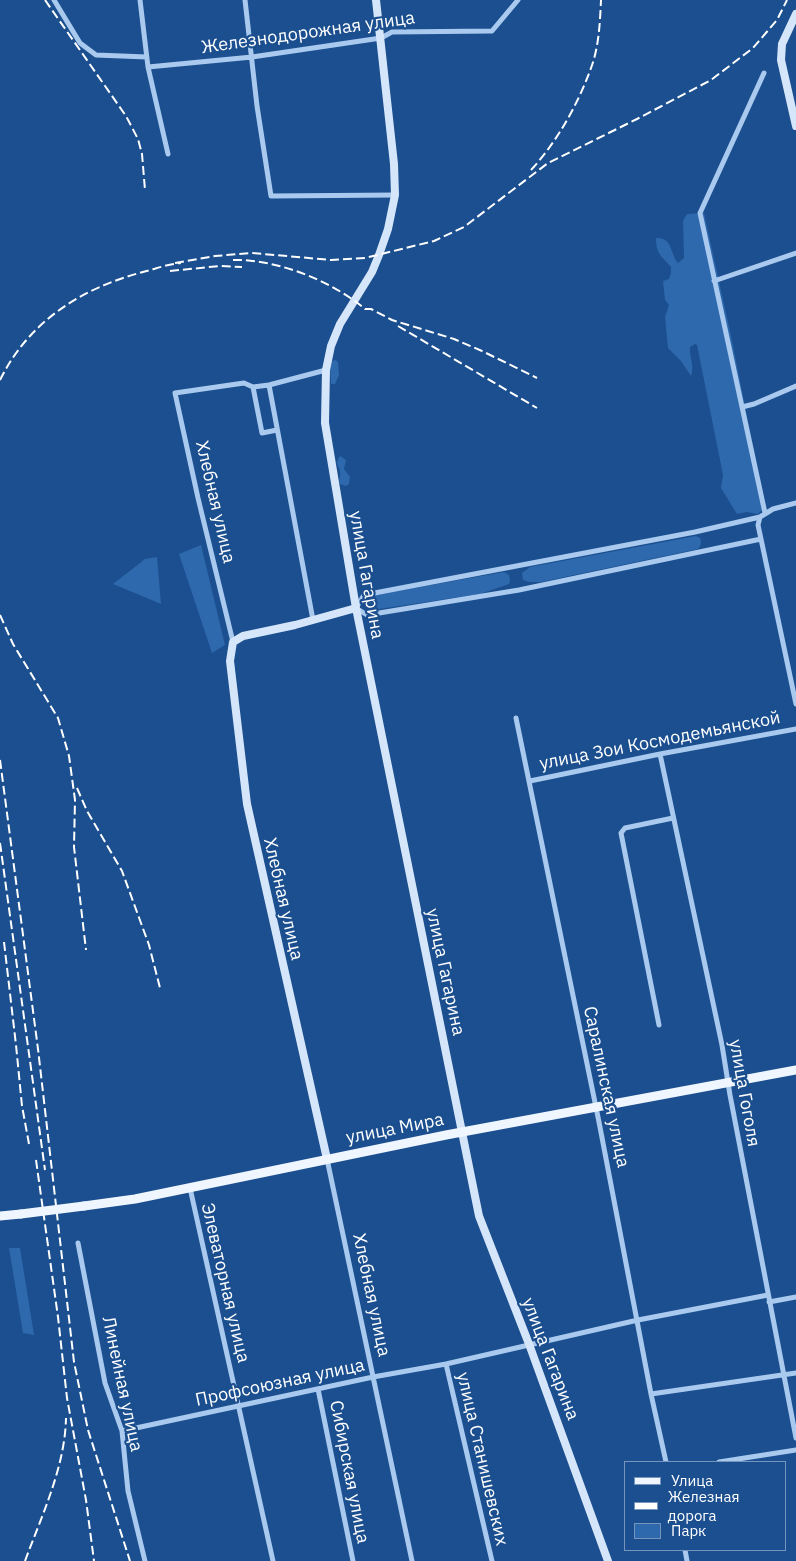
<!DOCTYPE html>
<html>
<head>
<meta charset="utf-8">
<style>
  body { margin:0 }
  #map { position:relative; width:796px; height:1561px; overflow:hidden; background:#1b4f8f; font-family:"IBM Plex Sans",sans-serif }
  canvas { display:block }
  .legend { position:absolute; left:624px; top:1461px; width:162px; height:90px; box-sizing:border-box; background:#1b4f8f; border:1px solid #7695bc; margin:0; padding:6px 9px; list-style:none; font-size:15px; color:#fff }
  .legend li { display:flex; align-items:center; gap:10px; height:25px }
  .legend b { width:25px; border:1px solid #7695bc }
</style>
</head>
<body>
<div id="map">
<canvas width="796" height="1561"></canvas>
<ul class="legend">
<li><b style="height:6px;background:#f0f6ff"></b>Улица</li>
<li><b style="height:6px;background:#fff"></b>Железная дорога</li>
<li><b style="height:14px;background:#2e69ad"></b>Парк</li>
</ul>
</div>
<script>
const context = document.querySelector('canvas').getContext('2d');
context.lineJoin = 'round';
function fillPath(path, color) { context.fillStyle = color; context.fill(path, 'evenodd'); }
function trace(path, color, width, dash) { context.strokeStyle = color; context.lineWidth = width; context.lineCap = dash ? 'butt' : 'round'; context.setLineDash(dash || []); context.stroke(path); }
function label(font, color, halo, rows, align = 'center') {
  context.font = font + ' "IBM Plex Sans",sans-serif'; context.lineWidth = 4.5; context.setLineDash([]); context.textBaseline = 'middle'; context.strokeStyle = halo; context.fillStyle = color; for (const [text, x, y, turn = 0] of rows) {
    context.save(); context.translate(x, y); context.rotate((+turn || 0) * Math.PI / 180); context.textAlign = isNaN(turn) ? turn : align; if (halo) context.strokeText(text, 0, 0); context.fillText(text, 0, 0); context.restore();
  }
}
const green = new Path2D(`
  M704 213 731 336 765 507 758 514 747 512 737 514 721 488 723 475 697 345 695 344 690 347C689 357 695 366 691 376L681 361 668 348 665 317 669 305 665 300 663 281 669 279 671 273V267C662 256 656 255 656 238 673 237 670 254 678 263L684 258 683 221 687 214Z
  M335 360 338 362 339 375 335 384H331L330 364 332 361Z
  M340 456 346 460 344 469 350 477 349 484 346 486 340 484C338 479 341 476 340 471 339 464 334 465 340 456Z
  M696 536 700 538C702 543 701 546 698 549L541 582H529L523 580 522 573 530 567Z
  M201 545 225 645 212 653 179 554Z
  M157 557 161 604 113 584 145 559Z
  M504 572 509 575 510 580 509 584 480 594 379 609 370 608 368 604V599L376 595Z
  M9 1248H20L34 1335 23 1333Z`);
const street = new Path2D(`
  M54 0 80 43 96 55 147 57
  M140 0 148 67 168 154
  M245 0 257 106 271 196 395 195
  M148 67 252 57 381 38 392 32 492 31 518 0
  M764 73 700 213 765 513
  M714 281 796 253
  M269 385 313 620
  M253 387 262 433 277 430
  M742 407 754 404 796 386
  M760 517 758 525 761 539 796 704
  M761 539 519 590 367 615 356 608 364 595 695 532 760 517 773 509 796 503
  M233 642 198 498 175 393 244 383 253 387 269 385 326 370
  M516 718 599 1122 651 1394 666 1462
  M660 754 722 1045 730 1095 796 1438
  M530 781 660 754 796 729
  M659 1025 621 833 625 828 673 818
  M327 1159 412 1561
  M190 1188 273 1561
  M78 1243 105 1383 122 1431 128 1491 145 1561
  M769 1302 796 1297
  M446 1364 492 1561
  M318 1389 353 1561
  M651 1394 796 1373
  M122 1431 373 1377 446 1364 638 1320 768 1295
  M719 1462 796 1450
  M685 1550 687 1561`);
const secondary = new Path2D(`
  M376 0 394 164 395 195 388 229 379 255 372 272 340 324 331 346 326 370 325 423 356 608 479 1216 529 1344 608 1561
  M796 14 782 44 781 60 796 126
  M327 1159 247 804 230 661 233 642 243 636 295 625 356 608`);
const primary = new Path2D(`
  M84 1206 135 1199 446 1135 796 1070
  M0 1216 21 1214`);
const rail = new Path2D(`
  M45 0 126 116 138 139 142 154 145 190
  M531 170C557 142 578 104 591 68 599 47 600 22 601 0
  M233 260C277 259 332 281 365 309H371L392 320 454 339 482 351 537 378
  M175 263 215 256 252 253 331 260 365 258 434 241 464 227 548 163 637 119 711 80 753 48 777 20 787 0
  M170 271 220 266 242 267
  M398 326 537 408
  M0 380C29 321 82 288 143 272 155 269 168 264 181 263
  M0 615 13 644 58 718 69 756 75 800 74 847 86 950
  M0 760 38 1049 74 1362 88 1430 130 1561
  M77 788 87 811 122 871 149 945 160 988
  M0 843 45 1170
  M4 942 16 1045 22 1106 29 1144
  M36 1160 58 1317 67 1398 86 1500 94 1561
  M25 1561C42 1515 65 1467 66 1418`);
const primaryBridge = new Path2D(`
  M21 1214 84 1206`);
const streetNames = [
  ["Железнодорожная улица",308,33,-8],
  ["Хлебная улица",215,502,77],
  ["улица Гагарина",366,575,80],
  ["улица Зои Космодемьянской",660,741,-11],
  ["Хлебная улица",283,899,77],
  ["улица Гагарина",445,972,78],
  ["Саралинская улица",606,1087,78],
  ["улица Гоголя",744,1093,80],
  ["улица Мира",395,1129,-11],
  ["Элеваторная улица",225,1283,77],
  ["Хлебная улица",371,1295,78],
  ["улица Гагарина",550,1359,69],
  ["Профсоюзная улица",280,1383,-12],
  ["Линейная улица",122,1384,78],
  ["улица Станишевских",482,1459,77],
  ["Сибирская улица",349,1472,79]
];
fillPath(green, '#2e69ad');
trace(street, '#a9c9ee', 5);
trace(secondary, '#d6e6fa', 8);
trace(primary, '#f0f6ff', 9);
trace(rail, '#fff', 2, [9, 4]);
trace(primaryBridge, '#f0f6ff', 9);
label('18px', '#fff', '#1b4f8f', streetNames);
</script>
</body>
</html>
